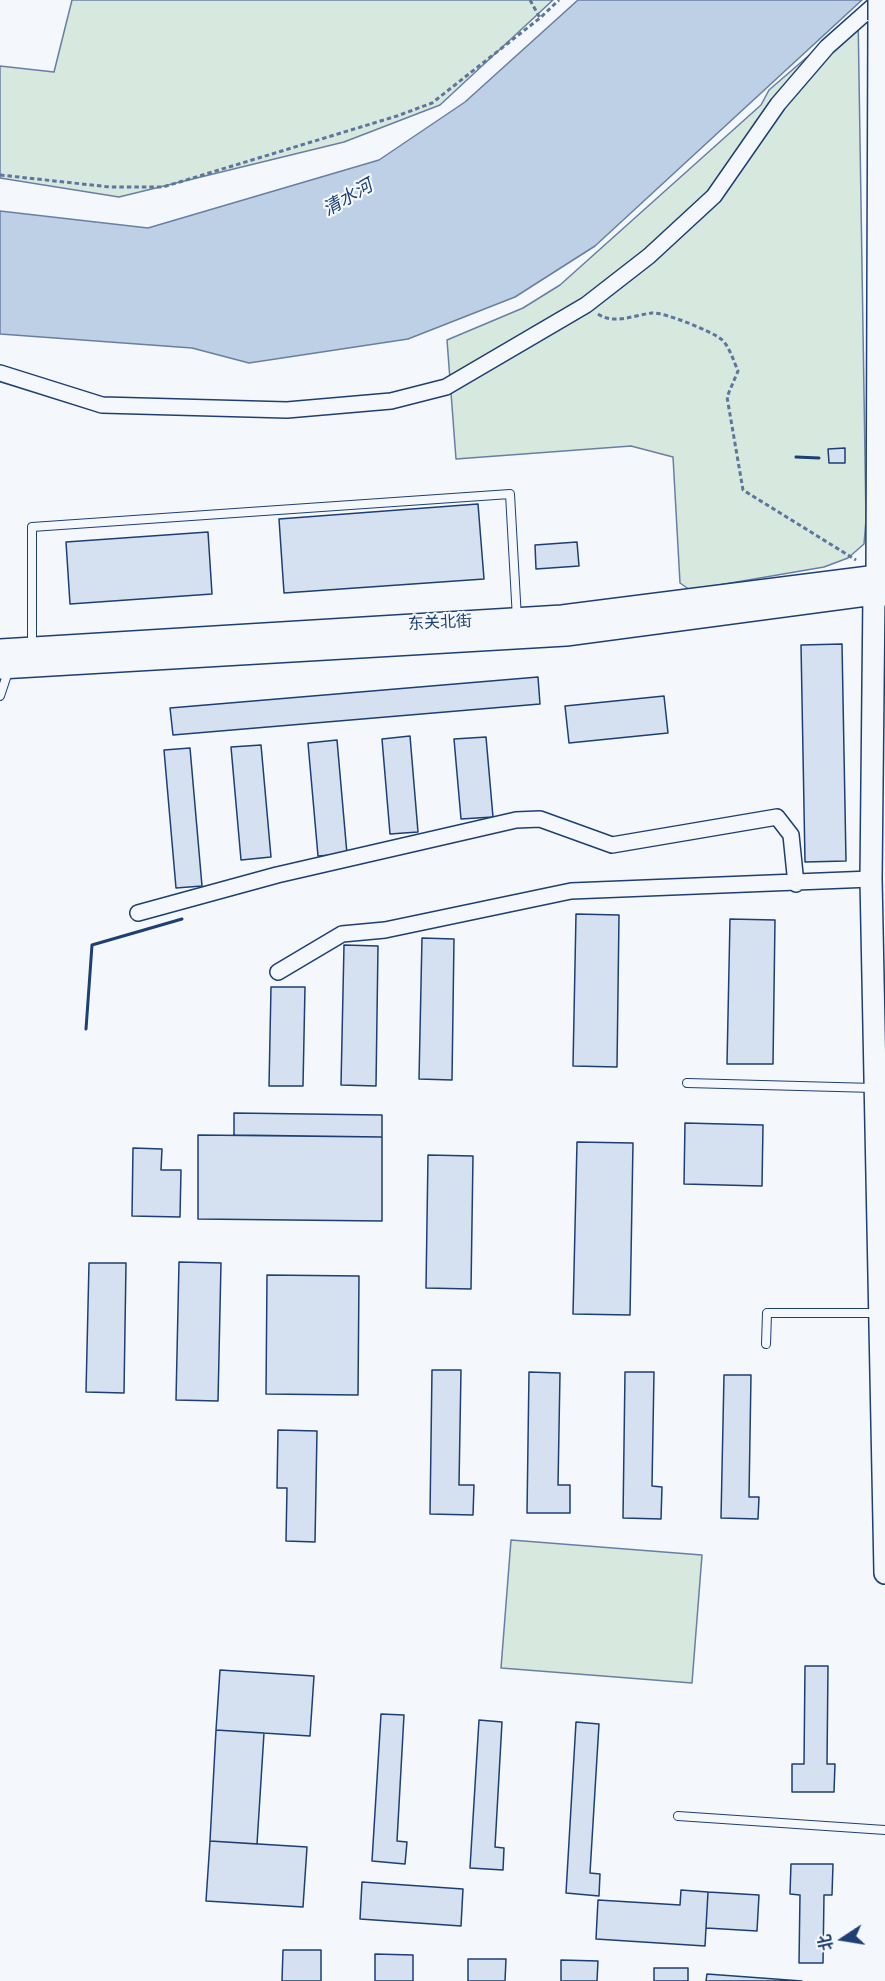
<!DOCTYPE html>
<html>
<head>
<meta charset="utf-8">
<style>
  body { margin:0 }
  #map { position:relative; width:885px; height:1981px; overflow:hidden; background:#f4f7fb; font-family:"Libre Baskerville","Noto Sans SC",serif }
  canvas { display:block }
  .north { position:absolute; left:813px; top:1909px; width:60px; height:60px; -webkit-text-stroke:4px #f4f7fb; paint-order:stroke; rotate:258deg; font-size:16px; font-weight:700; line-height:24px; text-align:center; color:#1d3f73 }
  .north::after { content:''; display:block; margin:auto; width:21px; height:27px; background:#1d3f73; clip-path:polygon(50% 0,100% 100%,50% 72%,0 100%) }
</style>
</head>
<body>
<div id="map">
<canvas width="885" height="1981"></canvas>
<div class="north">北</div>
</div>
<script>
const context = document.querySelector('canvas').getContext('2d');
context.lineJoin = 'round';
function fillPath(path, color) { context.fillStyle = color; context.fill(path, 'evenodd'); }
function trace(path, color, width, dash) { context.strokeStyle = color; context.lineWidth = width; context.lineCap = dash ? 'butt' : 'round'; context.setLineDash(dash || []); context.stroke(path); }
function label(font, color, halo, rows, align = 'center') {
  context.font = font + ' "Libre Baskerville","Noto Sans SC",serif'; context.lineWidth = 4.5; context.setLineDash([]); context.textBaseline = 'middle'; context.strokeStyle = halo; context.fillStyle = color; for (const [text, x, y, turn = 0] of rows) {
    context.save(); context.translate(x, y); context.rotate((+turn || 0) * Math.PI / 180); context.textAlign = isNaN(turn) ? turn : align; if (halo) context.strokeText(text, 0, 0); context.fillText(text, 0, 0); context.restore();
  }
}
const green = new Path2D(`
  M72 0H553L440 105 344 142 119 197 0 178V66L54 72Z
  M858 13 866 520 864 544 848 558 824 567 690 590 680 583 673 457 631 446 456 459 447 340 523 308 560 285 761 105 769 90Z
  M511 1540 702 1555 692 1683 501 1668Z`);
const water = new Path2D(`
  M578 0H862L595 246 515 297 408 339 249 363 192 348 0 334V211L148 228 379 160 465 102Z`);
const building = new Path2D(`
  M845 448V463H829L828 449Z
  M478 504 484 579 284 593 279 519Z
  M208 532 212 594 70 604 66 542Z
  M577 542 579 566 536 569 535 545Z
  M842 644 846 861 805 862 801 645Z
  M538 677 540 704 173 735 170 708Z
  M664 696 668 733 569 743 565 706Z
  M410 736 418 832 390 834 382 739Z
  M486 737 493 817 461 819 454 739Z
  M337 740 347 854 318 856 308 743Z
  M261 745 271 857 241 860 231 747Z
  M190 748 202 886 176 888 164 750Z
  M576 914 619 915 617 1067 573 1066Z
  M730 919 775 920 773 1064H727Z
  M422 938 454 939 452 1080 419 1079Z
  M344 945 378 946 376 1086 341 1085Z
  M271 987H305L303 1086H269Z
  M234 1113 382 1115V1137L234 1135Z
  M685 1123 763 1125 762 1186 684 1184Z
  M198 1135 382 1137V1221L198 1219Z
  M577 1142 633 1143 630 1315 573 1314Z
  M133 1148 162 1149 161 1170H181L180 1217 132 1216Z
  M428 1155 473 1156 471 1289 426 1288Z
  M179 1262 221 1263 218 1401 176 1400Z
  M89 1263H126L124 1393 86 1392Z
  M267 1275 359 1276 358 1395 266 1394Z
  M432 1370H461L459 1485H474L473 1515 430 1514Z
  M529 1372 560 1373 558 1485H570V1513H527Z
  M625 1372H654L652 1486 662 1487 661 1519 623 1518Z
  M724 1375H751L749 1497H759L758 1519 721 1518Z
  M278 1430 317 1431 315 1542 286 1541 287 1488H277Z
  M805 1666H828L827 1764H835L834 1792H792V1764H804Z
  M220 1670 314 1676 310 1736 216 1730Z
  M381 1714 404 1715 397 1841 407 1842 405 1864 372 1861Z
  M479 1720 502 1722 495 1847 504 1848 503 1870 470 1868Z
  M576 1722 599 1724 590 1873 600 1874 599 1896 566 1893Z
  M216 1730 264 1733 257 1844 210 1841Z
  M210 1841 307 1847 303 1907 206 1901Z
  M791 1864H833L832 1895H824L823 1963H799L800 1895 790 1894Z
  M362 1882 463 1889 461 1926 360 1919Z
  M681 1890 708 1892 705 1946 596 1939 598 1900 680 1905Z
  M708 1892 759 1895 757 1931 706 1928Z
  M283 1950H321V1981H282Z
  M375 1954 413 1955V1981H375Z
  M468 1959H506L505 1981H468Z
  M561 1960 598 1961 597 1981H561Z
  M654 1968H688V1981H654Z
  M707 1974 802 1981H706Z`);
const path = new Path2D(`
  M530 0 540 18
  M0 175 110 187H163L397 116 432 103 540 18 559 0
  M598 314C614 325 634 315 652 313 664 312 711 331 721 339 729 345 734 362 738 371L727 397 743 490 856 560`);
const lane = new Path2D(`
  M32 646V527L510 494 517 619
  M0 696 9 669
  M687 1083 874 1088
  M766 1344 767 1313H878
  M678 1816 885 1830`);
const street = new Path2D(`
  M0 373 102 405 287 410 391 401 446 387 586 305 649 256 714 196 778 104 827 47 880 0
  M138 913 277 875 516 820 540 819 612 845 777 817 791 835 796 884
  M278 972 342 934 385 930 571 891 871 879`);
const secondary = new Path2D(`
  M879 20 877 574 874 594 871 879 885 1573
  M0 650 562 616 885 575
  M0 668 566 635 874 594 885 595`);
const secondaryBridge = new Path2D(`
  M879 0V20`);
const wall = new Path2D(`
  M796 457 819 458
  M86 1029 92 945 182 919`);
const streetNames = [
  ["东关北街",440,623,-3]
];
const waterNames = [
  ["清水河",348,198,-30]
];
fillPath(green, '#d7e8df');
trace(green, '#687fa3', 1.5);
fillPath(water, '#bed0e5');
trace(water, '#687fa3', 1.5);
fillPath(building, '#d5e0f0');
trace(building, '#1d3f73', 1.5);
trace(lane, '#1d3f73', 10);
trace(street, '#1d3f73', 18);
trace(secondary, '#1d3f73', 24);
trace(path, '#5e769c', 3, [4.5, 3]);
trace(lane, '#f4f7fb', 8);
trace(street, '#f4f7fb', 15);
trace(secondary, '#f4f7fb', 21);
trace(secondaryBridge, '#1d3f73', 24, []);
trace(secondaryBridge, '#f4f7fb', 21);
trace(wall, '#1d3f73', 3);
label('16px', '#1d3f73', '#f4f7fb', streetNames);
label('italic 18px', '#1d3f73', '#f4f7fb', waterNames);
</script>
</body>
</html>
